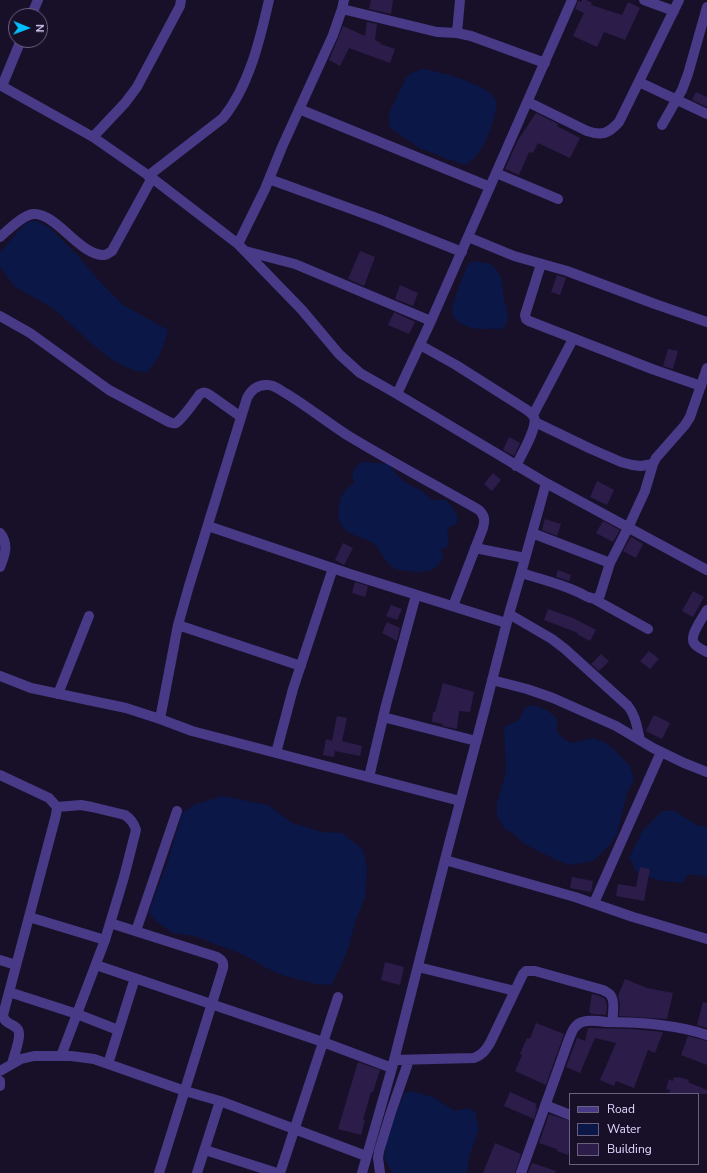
<!DOCTYPE html>
<html>
<head>
<meta charset="utf-8">
<style>
  body { margin:0 }
  #map { position:relative; width:707px; height:1173px; overflow:hidden; background:#181029; font-family:"Nunito Sans",sans-serif }
  canvas { display:block }
  .legend { position:absolute; left:569px; top:1093px; width:130px; height:72px; box-sizing:border-box; background:#181029; border:1px solid #69607f; margin:0; padding:5px 7px; list-style:none; font-size:12px; color:#e2d7ff }
  .legend li { display:flex; align-items:center; gap:8px; height:20px }
  .legend b { width:20px; border:1px solid #69607f }
  .north { position:absolute; left:8px; top:8px; width:40px; height:40px; box-sizing:border-box; background:#181029; border:1px solid #69607f; border-radius:50%; rotate:91deg; font-size:11px; font-weight:700; line-height:16px; text-align:center; color:#e2d7ff }
  .north::after { content:''; display:block; margin:auto; width:14px; height:18px; background:#03bfff; clip-path:polygon(50% 0,100% 100%,50% 72%,0 100%) }
</style>
</head>
<body>
<div id="map">
<canvas width="707" height="1173"></canvas>
<ul class="legend">
<li><b style="height:5px;background:#493a88"></b>Road</li>
<li><b style="height:11px;background:#0a1747"></b>Water</li>
<li><b style="height:11px;background:#2c1c4a"></b>Building</li>
</ul>
<div class="north">N</div>
</div>
<script>
const context = document.querySelector('canvas').getContext('2d');
context.lineJoin = 'round';
function fillPath(path, color) { context.fillStyle = color; context.fill(path, 'evenodd'); }
function trace(path, color, width, dash) { context.strokeStyle = color; context.lineWidth = width; context.lineCap = dash ? 'butt' : 'round'; context.setLineDash(dash || []); context.stroke(path); }
const water = new Path2D(`
  M423 69C442 72 469 80 486 90 490 92 494 97 497 101 495 121 484 157 464 165L455 161 446 159 433 153 421 149 391 129 389 123V113L406 78 412 73Z
  M37 221 49 227 79 257 101 283 123 305 168 330C163 347 160 359 147 372L136 371 124 366 111 359 90 342 53 308 15 287 2 270 0 266V252L27 222Z
  M475 261 490 264 497 270 502 281 503 293 508 317 504 329C495 328 482 330 473 328 465 326 454 322 452 312 451 306 465 270 469 263Z
  M361 462 380 463 390 465 395 473 406 483 422 491 432 500H445L451 505 457 515 458 521 455 525 450 526 447 533 449 541 447 547 441 549 443 557C441 560 440 565 436 567 434 568 431 571 428 571 421 573 398 571 392 567 384 561 381 550 373 543 368 540 365 539 359 537 341 530 335 522 340 502 341 495 347 487 354 484L352 473 356 467Z
  M531 705C543 707 550 711 558 720 554 734 560 736 571 743L593 738 604 742 612 748 630 766 634 779 627 793 617 834 610 845 593 861 571 865 556 860 532 848 522 842 514 834 505 829 497 816V803L506 771 504 727 519 720 525 708Z
  M222 796 268 805 292 823 322 832 342 833 363 850 367 868 365 898 356 919 349 946 341 966 331 985 316 984 282 975 263 966 242 954 194 936 173 933 156 921 149 913 156 892 168 861 182 813 194 805Z
  M662 811H674L697 825 707 827V875L705 877 699 875H687L683 883 662 881 638 874 629 858 643 830Z
  M410 1091 433 1097 455 1111 469 1108 475 1112 479 1129 468 1161 467 1173H394L389 1168 384 1156 386 1144 391 1126 404 1094Z`);
const building = new Path2D(`
  M371 0H393L391 14 369 9Z
  M582 0H586L592 3 591 5 622 15 628 2 640 8 625 40 604 32 597 47 573 36 584 13 575 9 578 1 581 2Z
  M367 22 377 24 375 40 381 43 380 44 395 49 390 63 349 48 340 66 329 60 343 26 365 36Z
  M696 92 707 97V107L692 100Z
  M536 113 558 124 557 126 580 138 570 158 538 143 533 153 529 152 519 175 505 169 518 140Z
  M360 251 375 257 364 286 348 279Z
  M557 275 566 278 560 295 551 292Z
  M400 285 418 293 413 306 395 299Z
  M394 312 415 322 409 334 388 325Z
  M668 349 678 351 673 369 663 366Z
  M509 437 520 443 514 456 503 450Z
  M493 473 501 480 492 491 484 484Z
  M597 481 614 490 607 505 590 497Z
  M545 519 561 524 557 536 542 530Z
  M603 521 620 530 613 542 596 533Z
  M631 537 643 544 636 558 623 551Z
  M343 543 353 548 344 565 335 560Z
  M558 570 571 575 569 581 556 577Z
  M355 582 368 586 365 597 352 593Z
  M693 591 704 597 693 617 682 611Z
  M391 605 402 609 397 620 386 616Z
  M548 609 573 618 596 630 590 641 577 634 578 633 544 620Z
  M387 622 400 628 397 641 382 633Z
  M649 651 659 659 650 669 640 661Z
  M601 654 609 661 599 671 591 664Z
  M443 683 474 692 470 712 459 711 457 729 442 726 443 724 432 722 433 712H435Z
  M654 715 670 723 662 739 646 731Z
  M337 716 347 718 342 741 362 746 360 756 335 751 334 757 323 755 326 739 332 741Z
  M640 867 650 869 644 901 616 896 618 884 636 887Z
  M572 877 593 881 591 892 570 888Z
  M385 962 404 967 400 985 381 980Z
  M625 979 647 988 673 993 667 1019 619 1016 620 1004 618 996Z
  M592 994 600 996 605 999 607 1005 606 1015 591 1014V1013L589 1012Z
  M703 1002 707 1003V1028L697 1025Z
  M536 1023 564 1034 546 1085 515 1071 522 1055 520 1054 527 1038 530 1039Z
  M588 1028 631 1029 663 1032 655 1053 648 1050 634 1088 616 1081 614 1086 600 1080 616 1043 595 1038 580 1073 566 1067 577 1038 585 1041Z
  M688 1036 707 1041V1065L681 1055Z
  M358 1062 380 1070 373 1092H371L363 1120H365L361 1135 338 1129Z
  M674 1077 678 1078 679 1077 689 1080 688 1082 707 1090V1094H669L670 1090 666 1089 669 1079 673 1081Z
  M510 1092 537 1104 535 1107 537 1108 534 1119 504 1106Z
  M549 1114 570 1121V1148L568 1155 557 1151V1149L539 1143Z
  M495 1143 521 1154 515 1173H483Z
  M532 1163 556 1171 555 1173H528Z`);
const minor = new Path2D(`
  M644 0 674 11
  M342 9 437 32 457 33 471 36 545 63
  M31 16 38 0
  M457 33 460 0
  M639 82 707 114
  M0 85 93 137 152 178 238 244 302 310 339 354 360 373 397 394 546 483 707 570
  M2 86 21 40
  M528 102 587 131C602 136 608 134 619 122L679 0
  M299 109 490 187
  M662 125 682 90 688 74 707 7
  M93 137 125 103 137 87 180 6 181 0
  M496 173 558 199
  M148 176 223 118C249 86 260 40 269 0
  M269 179 379 219 462 252
  M0 237C8 230 23 215 33 214 56 212 80 256 104 255 107 255 110 252 112 251L152 178
  M468 237 514 256 567 271 655 304 707 322
  M238 244 265 189 282 147 333 35 342 9 344 0
  M245 251 295 264 431 321
  M541 264 525 315 526 319 529 321 652 369 701 386
  M0 316 30 333 109 390 169 422C172 423 173 424 176 423 182 419 195 401 200 394 204 392 206 392 210 395L241 417
  M420 345 456 365 527 410C530 412 532 414 534 417 538 428 521 455 516 466
  M397 394 431 321 572 0
  M533 415 573 339
  M535 422 591 449 621 462 632 465 641 466 653 464
  M208 526 350 574 506 623
  M0 533C9 544 5 555 0 567
  M532 533 610 563
  M475 548 525 558
  M521 573C541 579 562 584 580 593 586 596 591 600 598 598L600 595 610 563 628 528 645 491 653 464 656 458 685 425 690 417 707 368
  M594 599 648 629
  M707 610C703 617 689 636 694 643 696 647 703 650 707 652
  M509 614 552 639 565 649 628 706C636 716 637 728 640 740
  M178 625 301 666
  M0 676 31 688 126 708 160 719 192 731 460 801
  M492 680 527 689 553 698 616 726 653 748 684 763 707 772
  M58 694 89 616
  M383 717 476 741
  M160 719 178 625 189 586 247 398C251 390 258 384 268 385 275 385 281 391 287 394 308 407 327 422 347 435 390 461 435 485 479 510 485 516 485 520 483 528L453 606
  M276 753 293 689 333 568
  M0 775 49 798 57 807 56 815 3 1015C4 1026 18 1023 19 1033 20 1041 14 1055 12 1064
  M369 777 386 705 416 595
  M57 807 81 805 92 807 125 815C131 819 134 823 136 830L124 877 105 940 61 1056
  M445 860 575 897 633 917 707 939
  M594 903 661 752
  M29 917 105 940
  M110 923 217 957C222 960 224 962 223 968L159 1173
  M136 931 177 811
  M0 960 16 965
  M96 965 323 1042 392 1068
  M418 967 515 991
  M9 992 77 1014 118 1030
  M394 1060 474 1058C482 1055 485 1051 490 1043L523 974 526 971H535L603 990C606 992 610 993 611 996 615 1001 613 1015 612 1022
  M108 1064 135 978
  M0 1071 21 1059 34 1056H71L94 1059 185 1091 220 1101 366 1156
  M0 1081V1086
  M545 1105 570 1115
  M205 1150 277 1173
  M197 1173 220 1101
  M280 1173 338 997
  M362 1173 392 1068 450 840 484 712 509 614 521 573 546 483
  M380 1173 378 1158 379 1151 391 1112 409 1060
  M521 1173 569 1039C572 1032 574 1025 582 1022 589 1020 599 1021 606 1022 640 1022 675 1024 707 1035`);
fillPath(water, '#0a1747');
fillPath(building, '#2c1c4a');
trace(minor, '#493a88', 10);
</script>
</body>
</html>
